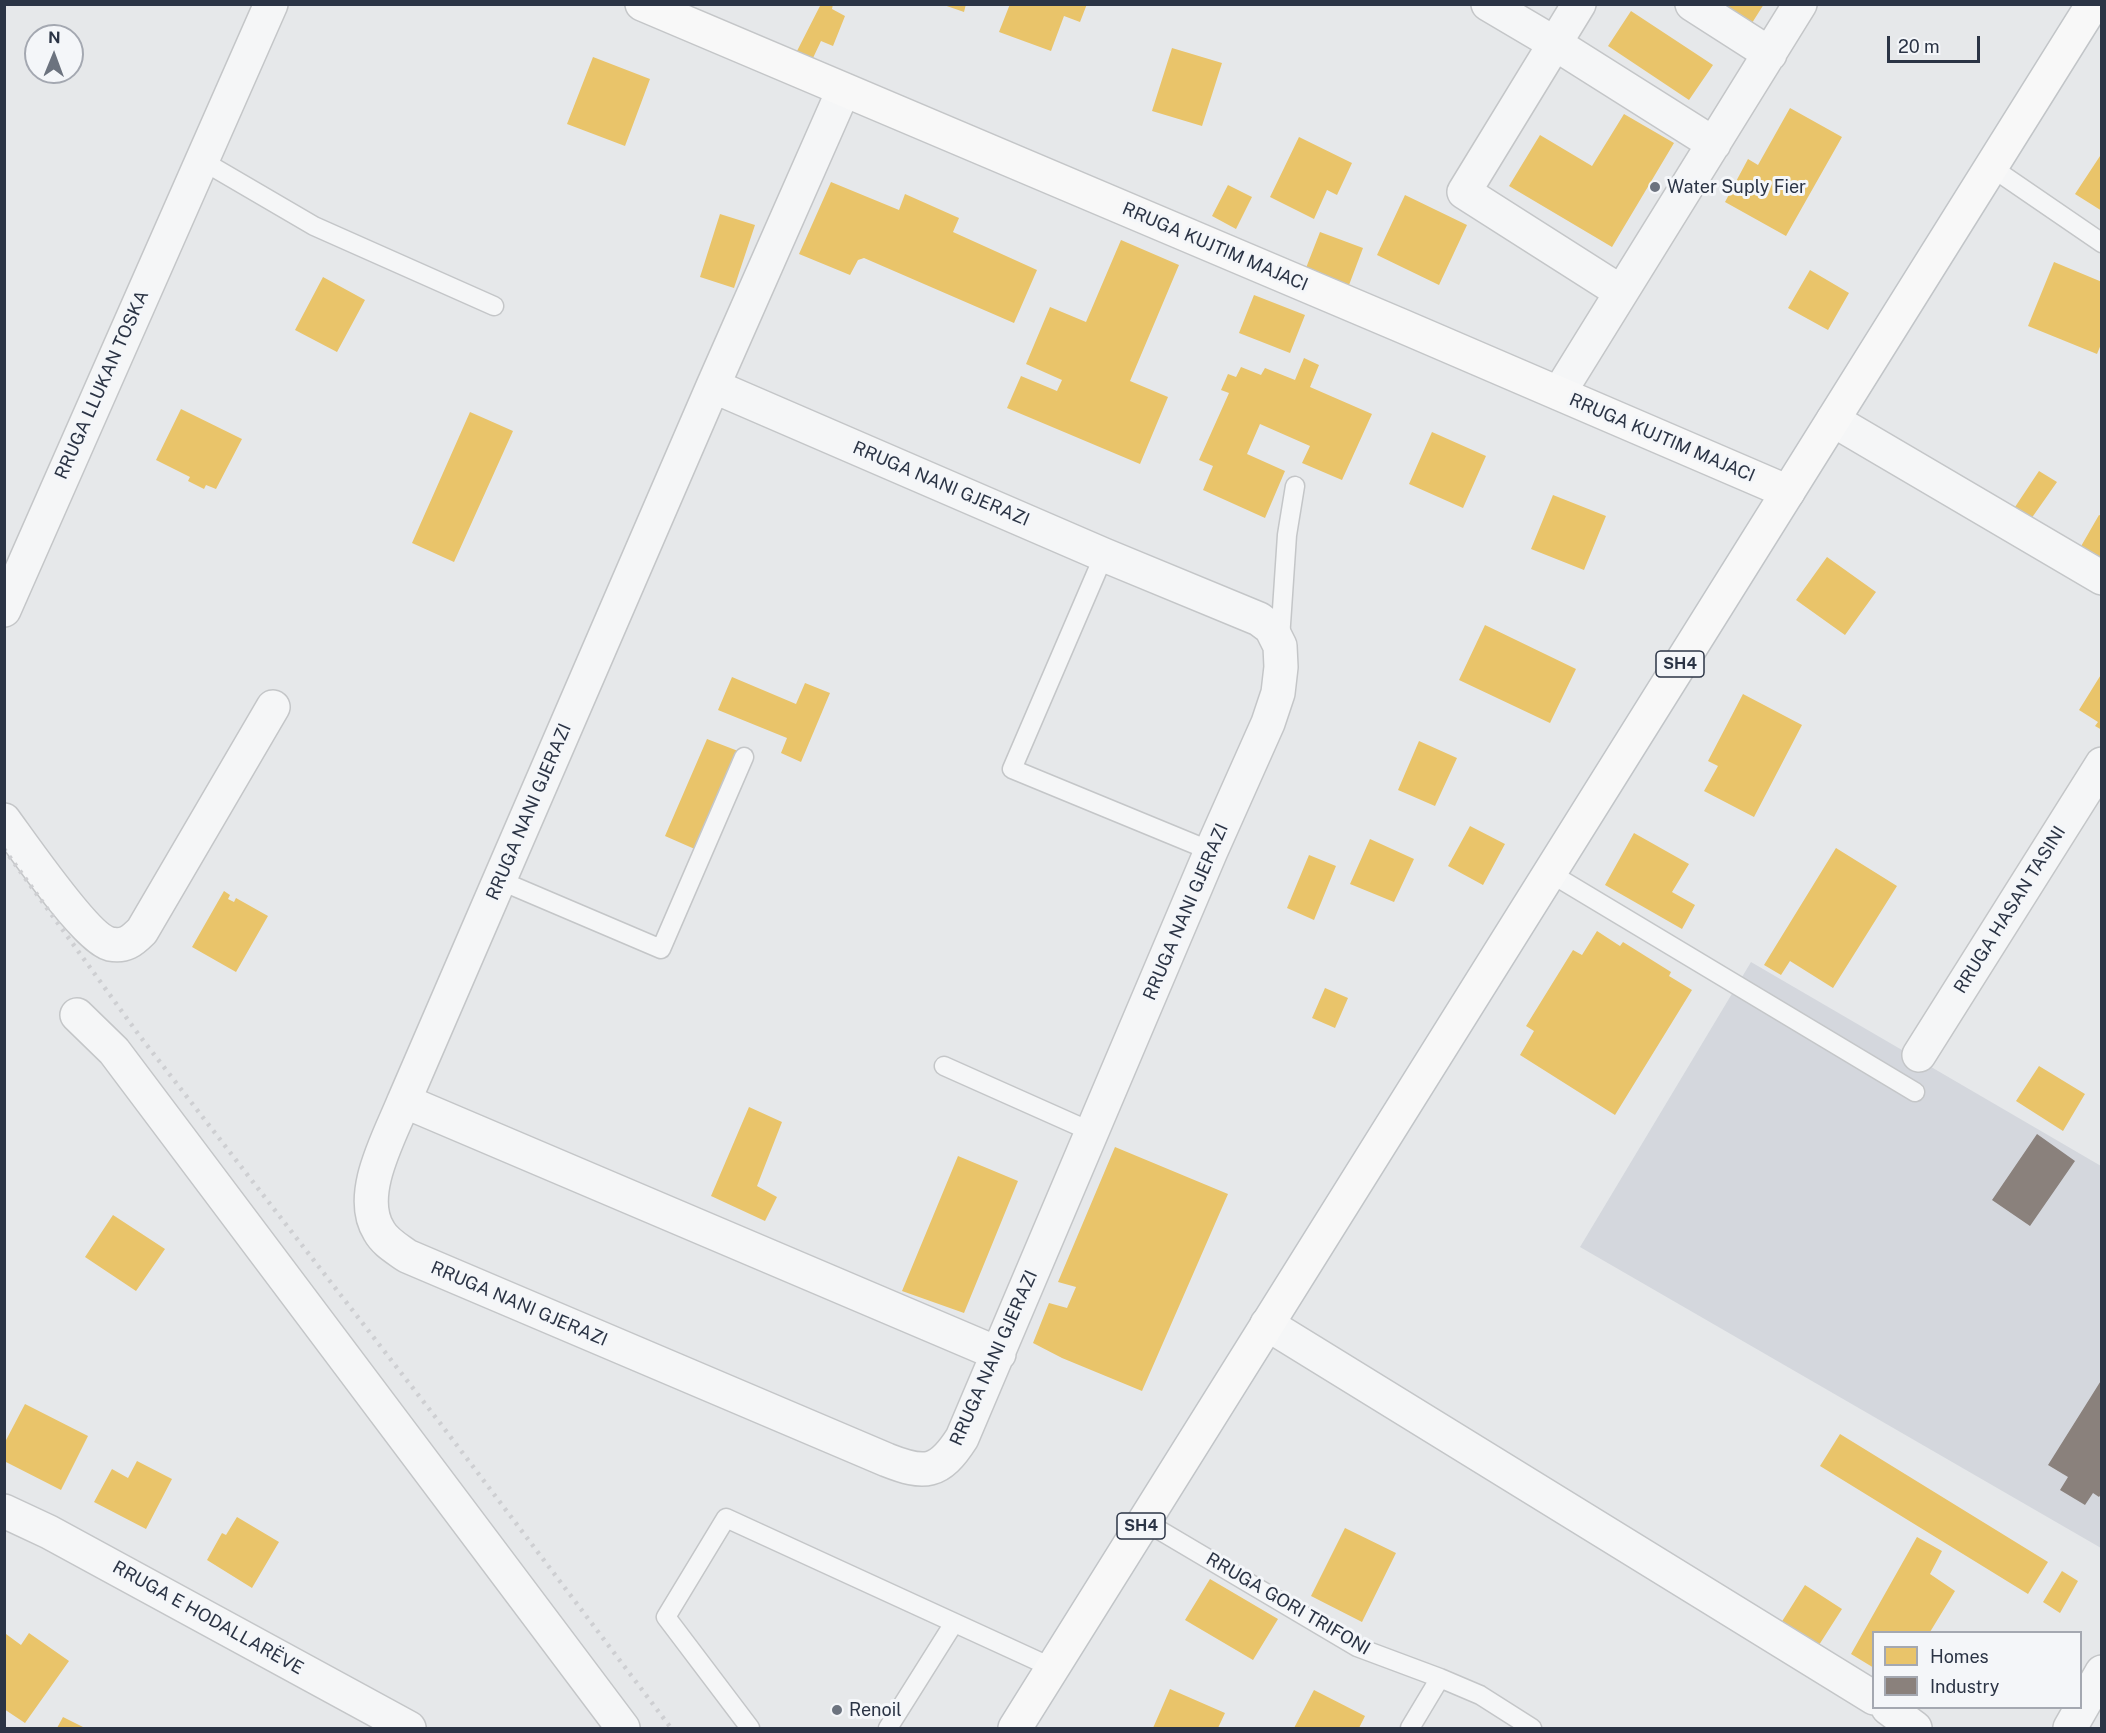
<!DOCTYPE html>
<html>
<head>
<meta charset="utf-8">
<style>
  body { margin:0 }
  #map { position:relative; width:2106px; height:1733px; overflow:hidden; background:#e6e8ea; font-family:"Public Sans",sans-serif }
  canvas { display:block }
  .frame { position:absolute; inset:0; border:6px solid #2b3445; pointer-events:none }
  .legend { position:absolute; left:1872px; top:1631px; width:210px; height:78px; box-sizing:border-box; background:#f4f6f9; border:2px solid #a4a8b1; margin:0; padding:8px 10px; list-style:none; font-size:18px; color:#2b3445 }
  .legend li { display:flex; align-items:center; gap:12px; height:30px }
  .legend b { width:30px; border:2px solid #a4a8b1 }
  .north { position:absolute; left:24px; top:24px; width:60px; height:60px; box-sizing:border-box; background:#f4f6f9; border:2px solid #a4a8b1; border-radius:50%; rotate:1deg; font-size:16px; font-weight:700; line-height:24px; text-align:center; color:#2b3445 }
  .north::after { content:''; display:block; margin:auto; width:21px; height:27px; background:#6c737f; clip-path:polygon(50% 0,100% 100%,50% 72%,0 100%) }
  .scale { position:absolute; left:1887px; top:36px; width:93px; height:27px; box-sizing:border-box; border:3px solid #2b3445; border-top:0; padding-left:8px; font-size:18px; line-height:21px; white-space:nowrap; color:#2b3445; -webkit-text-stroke:4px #f4f6f9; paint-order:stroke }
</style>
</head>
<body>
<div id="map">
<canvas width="2106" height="1733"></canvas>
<div class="frame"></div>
<ul class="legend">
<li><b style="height:16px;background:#e9c46a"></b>Homes</li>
<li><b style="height:16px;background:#8a817c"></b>Industry</li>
</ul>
<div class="north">N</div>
<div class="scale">20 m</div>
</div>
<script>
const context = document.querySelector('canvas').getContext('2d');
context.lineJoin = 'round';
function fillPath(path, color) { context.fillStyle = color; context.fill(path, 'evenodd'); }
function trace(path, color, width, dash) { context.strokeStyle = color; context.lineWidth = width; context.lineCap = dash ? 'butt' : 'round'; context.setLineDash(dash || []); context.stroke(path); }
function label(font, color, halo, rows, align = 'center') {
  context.font = font + ' "Public Sans",sans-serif'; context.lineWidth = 6; context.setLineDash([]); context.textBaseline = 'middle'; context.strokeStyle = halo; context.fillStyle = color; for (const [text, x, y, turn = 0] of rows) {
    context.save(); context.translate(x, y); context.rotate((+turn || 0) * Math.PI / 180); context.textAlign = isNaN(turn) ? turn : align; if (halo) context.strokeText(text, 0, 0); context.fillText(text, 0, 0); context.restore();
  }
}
const built = new Path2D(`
  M1751 962 2101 1166V1548L1580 1247Z`);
const homes = new Path2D(`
  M821 4H833L832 9 845 16 833 46 821 41 813 58 797 51Z
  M941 4H966L964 12Z
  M1010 4H1087L1080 22 1064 16 1051 51 999 32Z
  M1723 4H1764L1752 23Z
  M1631 11 1713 65 1689 100 1608 46Z
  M1172 48 1222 63 1202 126 1152 111Z
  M593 57 650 79 625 146 567 124Z
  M1790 108 1842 137 1786 236 1725 202 1748 159 1758 165Z
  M1624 114 1674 143 1612 247 1509 186 1540 135 1592 166Z
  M1299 137 1352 163 1337 195 1327 190 1314 219 1270 197Z
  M2102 153V211L2075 194Z
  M831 182 899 210 905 194 959 218 953 232 1037 270 1014 323 864 258 858 260 850 275 799 254Z
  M1228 185 1252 197 1236 229 1212 216Z
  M1405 195 1467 225 1439 285 1377 255Z
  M720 214 755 225 734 288 700 277Z
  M1320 232 1363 248 1349 285 1306 268Z
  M1121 240 1179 265 1130 381 1168 397 1140 464 1007 408 1021 376 1057 391 1062 380 1026 364 1050 307 1086 322Z
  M2054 262 2102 282V342L2097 354 2028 326Z
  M1810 270 1849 293 1828 330 1788 308Z
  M323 277 365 300 337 352 295 330Z
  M1254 295 1305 315 1290 353 1239 333Z
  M1304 358 1319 365 1310 387 1372 414 1342 480 1302 463 1310 446 1260 424 1247 454 1285 471 1265 518 1203 490 1213 466 1199 460 1229 393 1221 390 1228 374 1236 377 1241 367 1261 375 1265 368 1295 380Z
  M181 409 242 439 216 489 206 485 204 489 188 481 190 477 156 460Z
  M470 412 513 431 454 562 412 543Z
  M1432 432 1486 456 1463 508 1409 484Z
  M2039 471 2057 482 2031 519 2015 507Z
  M1553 495 1606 516 1584 570 1531 549Z
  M2099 515 2102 516V561L2080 548Z
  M1827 557 1876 592 1845 635 1796 600Z
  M1485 625 1576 669 1550 723 1459 680Z
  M2102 673V730L2095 726 2098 722 2079 710Z
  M732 677 796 704 805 683 830 693 801 762 781 753 787 738 718 710Z
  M1743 694 1802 725 1754 817 1704 791 1718 766 1708 761Z
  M707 739 738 751 697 850 665 836Z
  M1419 741 1457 758 1435 806 1398 790Z
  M1470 826 1505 844 1483 885 1448 866Z
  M1634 833 1689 864 1672 892 1695 905 1682 929 1605 885Z
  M1370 839 1414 859 1394 902 1350 884Z
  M1836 848 1897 886 1833 988 1790 961 1781 975 1764 965Z
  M1309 855 1336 866 1314 920 1287 908Z
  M224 891 230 895 228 899 234 902 236 898 268 916 236 972 192 947Z
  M1597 931 1620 946 1623 942 1671 972 1669 976 1692 990 1615 1115 1520 1055 1534 1031 1526 1026 1573 950 1582 955Z
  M1325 988 1348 998 1335 1028 1312 1018Z
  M2039 1066 2085 1094 2063 1131 2016 1101Z
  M749 1107 782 1122 757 1186 777 1197 765 1221 711 1196Z
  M1115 1147 1228 1194 1142 1391 1062 1358 1033 1343 1049 1303 1067 1308 1076 1287 1058 1282Z
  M958 1156 1018 1181 964 1313 902 1291Z
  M113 1215 165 1249 136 1291 85 1257Z
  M25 1404 88 1436 61 1490 4 1461V1444Z
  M1840 1434 2048 1562 2028 1594 1820 1466Z
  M137 1461 172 1479 146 1529 94 1502 112 1469 128 1478Z
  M237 1517 279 1542 252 1588 207 1560 222 1533 226 1535Z
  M1345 1528 1396 1553 1362 1622 1311 1596Z
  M1917 1537 1942 1551 1930 1574 1955 1591 1930 1632H1874V1668L1851 1654Z
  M2062 1571 2078 1581 2060 1613 2043 1602Z
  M1210 1579 1278 1619 1253 1660 1185 1620Z
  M1805 1585 1842 1609 1819 1645 1781 1623Z
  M29 1633 69 1661 25 1723 4 1709V1636L6 1634 21 1645Z
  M1170 1689 1225 1713 1218 1728H1153Z
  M1314 1690 1365 1716 1359 1728H1294Z
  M63 1717 85 1728H57Z`);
const industry = new Path2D(`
  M2037 1134 2075 1161 2030 1226 1992 1200Z
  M2102 1379V1493L2099 1497 2093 1493 2085 1505 2060 1490 2068 1477 2048 1465Z`);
const lane = new Path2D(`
  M201 160 314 226 494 306
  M1991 167 2102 243
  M1104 555 1012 769 1211 851
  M1280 639 1287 535 1295 486
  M1550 873 1915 1092
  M499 880 661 949 744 757
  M944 1066 1092 1132
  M1144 1521 1357 1647 1440 1678 1480 1695 1532 1728
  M750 1728 666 1617 726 1518 1053 1668
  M888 1728 954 1623
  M1410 1728 1440 1678`);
const street = new Path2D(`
  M1488 4 1554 43 1714 144
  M1579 4 1464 192 1621 292
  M1692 4 1770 54
  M713 386 1104 555 1259 619 1271 628 1280 646 1281 667 1278 693 1268 723 1211 851 962 1438C939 1474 925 1475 887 1460L407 1256C396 1248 385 1242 379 1231 356 1195 390 1136 404 1101L713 386 843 91
  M1559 393 1800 4
  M1833 420 2102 578
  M4 610 271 4
  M4 820C21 843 86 938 110 944 125 947 132 941 142 931L273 707
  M77 1015 114 1051 623 1728
  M1919 1055 2102 764
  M404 1101 999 1354
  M1267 1324 1874 1698
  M4 1511 49 1532 409 1728
  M1888 1708 1915 1728
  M2070 1728 2102 1672`);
const secondary = new Path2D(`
  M642 4 1402 326 1788 492`);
const primary = new Path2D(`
  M1015 1728 2093 4`);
const rail = new Path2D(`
  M4 849 139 1035 440 1423 671 1728`);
const markers = [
  [1655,187,6,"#6c737f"],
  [837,1710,6,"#6c737f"]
];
const shields = [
  [1680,664,48],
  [1141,1526,48]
];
const shieldNames = [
  ["SH4",1680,664],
  ["SH4",1141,1526]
];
const poiNames = [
  ["Water Suply Fier",1667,187],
  ["Renoil",849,1710]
];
const streetNames = [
  ["RRUGA KUJTIM MAJACI",1215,247,23],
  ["RRUGA LLUKAN TOSKA",102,385,-66],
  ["RRUGA KUJTIM MAJACI",1662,438,23],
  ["RRUGA NANI GJERAZI",941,484,23],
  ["RRUGA NANI GJERAZI",529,812,-67],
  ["RRUGA HASAN TASINI",2010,910,-58],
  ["RRUGA NANI GJERAZI",1186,912,-67],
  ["RRUGA NANI GJERAZI",519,1304,23],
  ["RRUGA NANI GJERAZI",994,1358,-66],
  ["RRUGA GORI TRIFONI",1288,1604,30],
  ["RRUGA E HODALLARËVE",208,1618,29]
];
fillPath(built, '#d4d7dd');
fillPath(homes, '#e9c46a');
fillPath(industry, '#8a817c');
trace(lane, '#c4c6c8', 21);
trace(street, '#c4c6c8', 36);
trace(secondary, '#c4c6c8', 36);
trace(primary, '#c2c5c8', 36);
trace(lane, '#f5f6f7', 18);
trace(street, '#f5f6f7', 33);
trace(secondary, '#f8f8f8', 33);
trace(primary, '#f8f8f8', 33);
trace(rail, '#cecfd2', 4.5, [3, 6]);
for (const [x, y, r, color] of markers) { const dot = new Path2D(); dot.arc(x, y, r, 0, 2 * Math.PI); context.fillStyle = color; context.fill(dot); trace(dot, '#f4f6f9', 2); }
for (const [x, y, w] of shields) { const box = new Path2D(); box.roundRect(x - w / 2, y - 13, w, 26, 4.5); context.fillStyle = '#f4f6f9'; context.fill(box); trace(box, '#2b3445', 1.5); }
label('bold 16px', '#2b3445', null, shieldNames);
label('18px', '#2b3445', '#f4f6f9', poiNames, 'left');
label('18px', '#2b3445', '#f4f6f9', streetNames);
</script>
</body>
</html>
